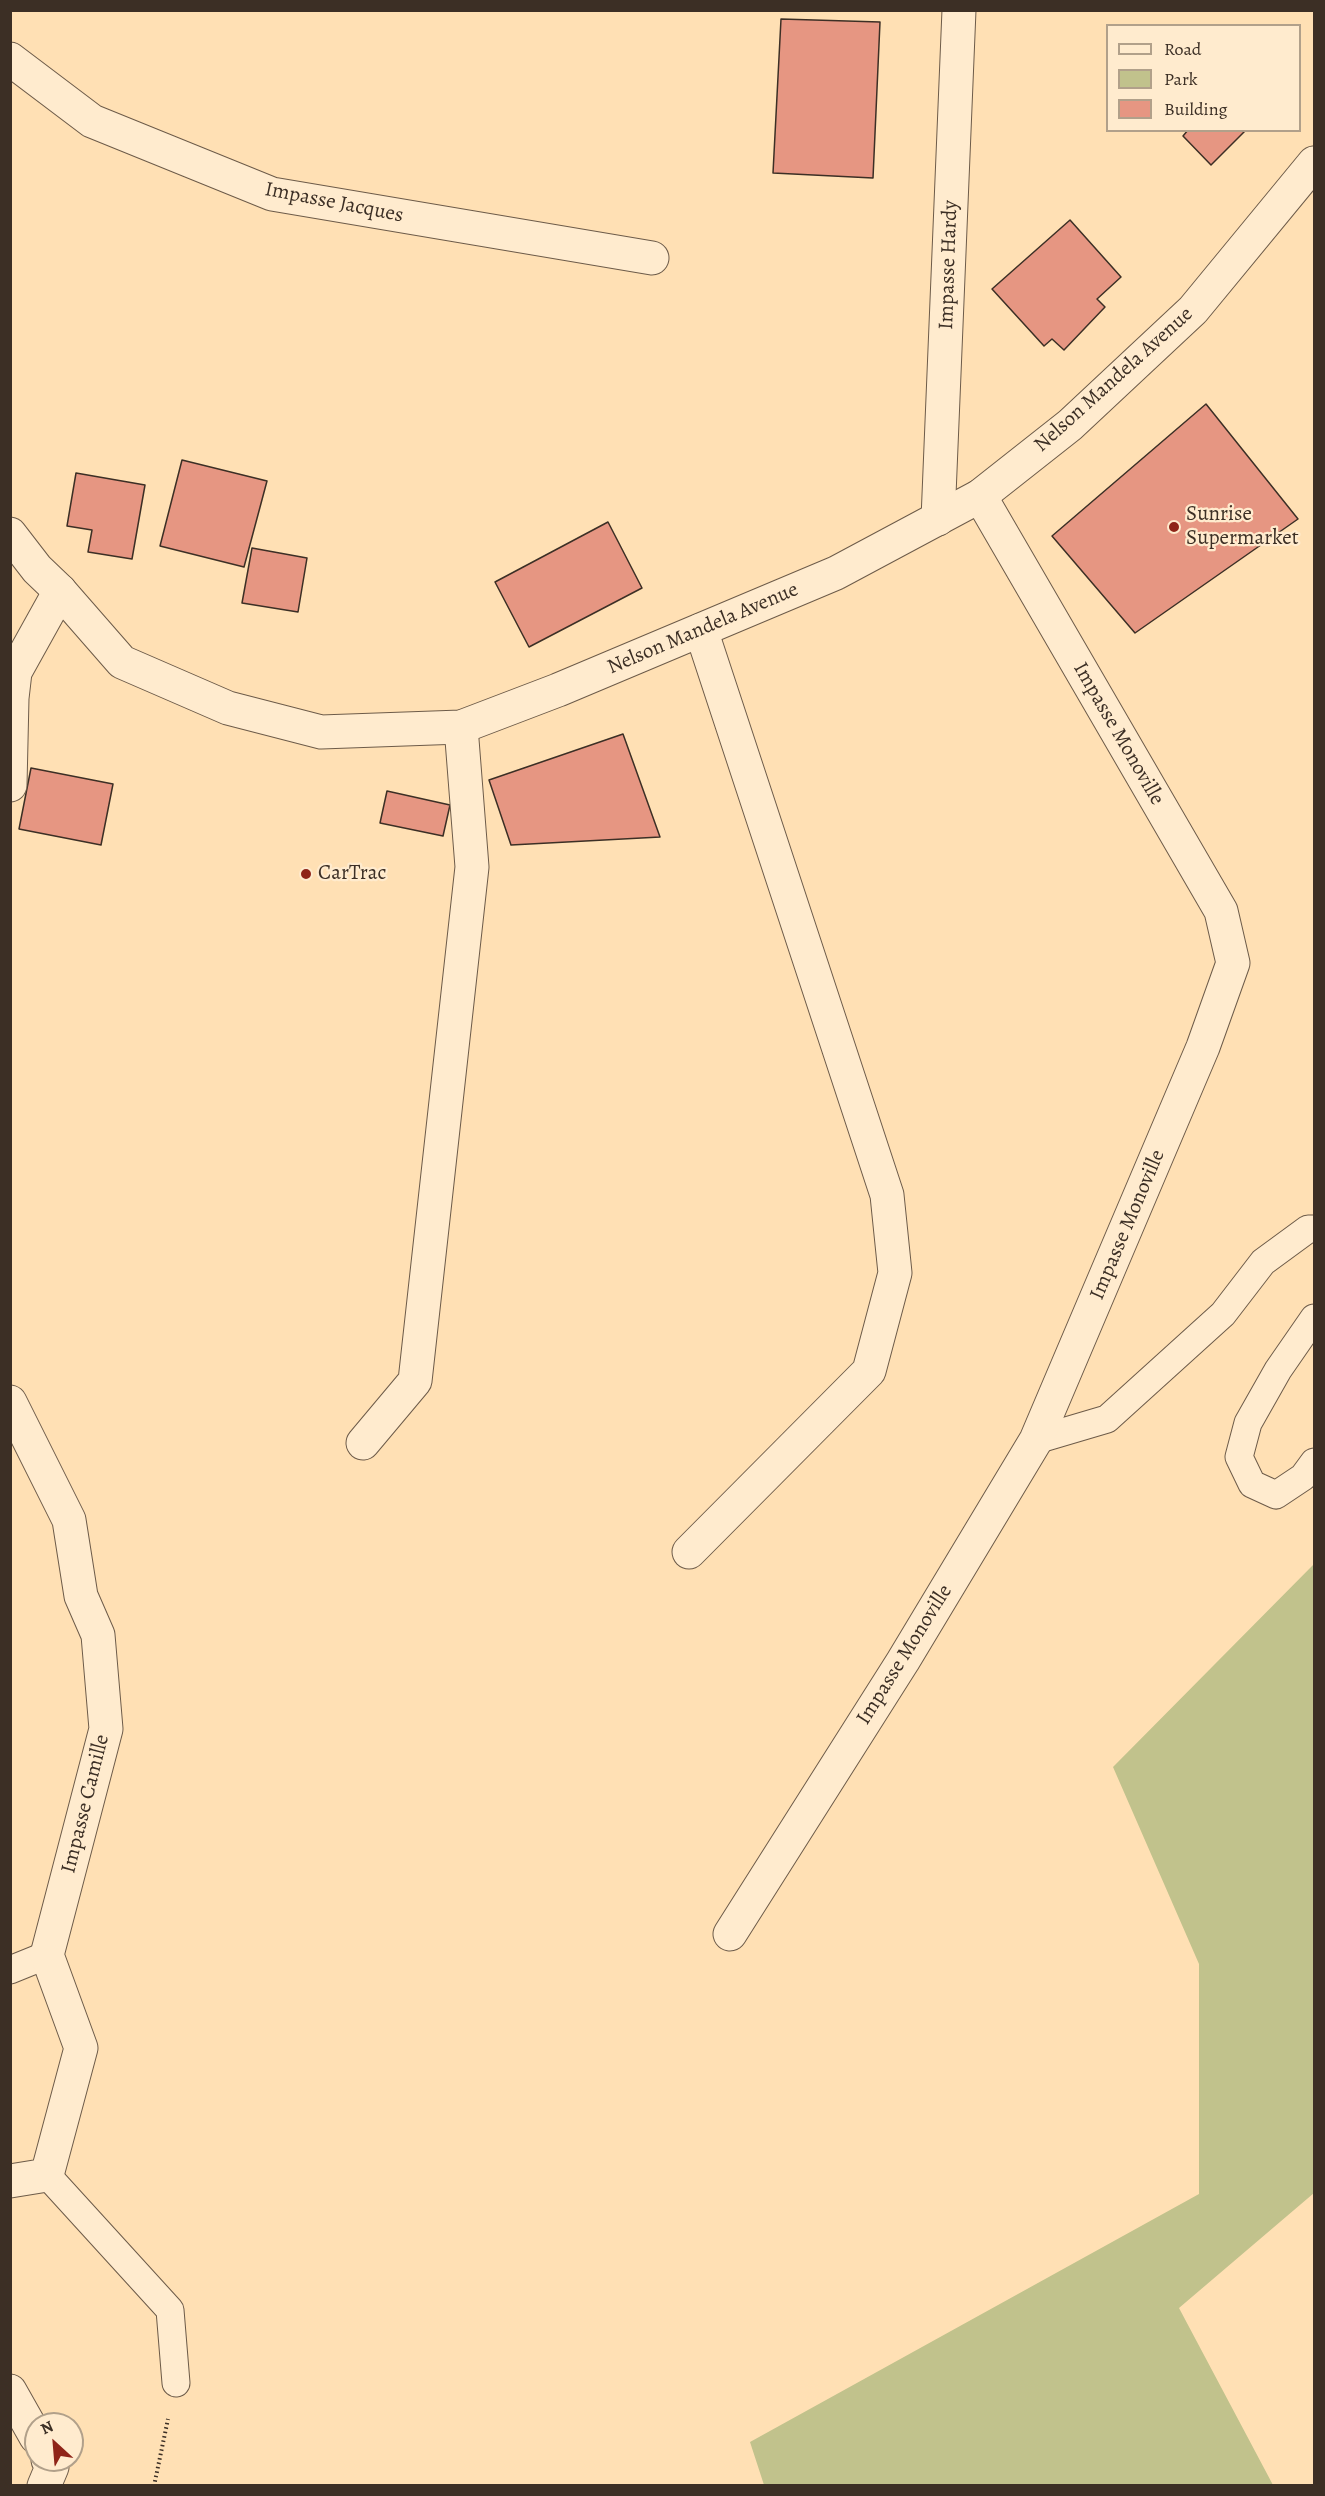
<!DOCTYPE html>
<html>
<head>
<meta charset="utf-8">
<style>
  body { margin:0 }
  #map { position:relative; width:1325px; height:2496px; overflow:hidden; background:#ffe0b4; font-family:Alegreya,serif }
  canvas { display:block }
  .frame { position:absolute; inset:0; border:12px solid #3c2f25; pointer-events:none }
  .legend { position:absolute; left:1106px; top:24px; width:195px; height:108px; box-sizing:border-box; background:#ffebce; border:2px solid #b1a08a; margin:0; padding:8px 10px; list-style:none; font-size:18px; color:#3c2f25 }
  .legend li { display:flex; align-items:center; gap:12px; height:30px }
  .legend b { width:30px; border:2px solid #b1a08a }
  .north { position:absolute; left:24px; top:2412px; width:60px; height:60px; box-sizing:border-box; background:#ffebce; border:2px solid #b1a08a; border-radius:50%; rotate:334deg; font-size:16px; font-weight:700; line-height:24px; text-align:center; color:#3c2f25 }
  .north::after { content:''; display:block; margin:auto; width:21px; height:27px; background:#8f2418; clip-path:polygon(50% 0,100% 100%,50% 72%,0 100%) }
</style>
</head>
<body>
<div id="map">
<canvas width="1325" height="2496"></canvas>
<div class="frame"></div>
<ul class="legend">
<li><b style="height:8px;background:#ffebce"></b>Road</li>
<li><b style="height:16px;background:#c1c28c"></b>Park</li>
<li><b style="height:16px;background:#e69682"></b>Building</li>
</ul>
<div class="north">N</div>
</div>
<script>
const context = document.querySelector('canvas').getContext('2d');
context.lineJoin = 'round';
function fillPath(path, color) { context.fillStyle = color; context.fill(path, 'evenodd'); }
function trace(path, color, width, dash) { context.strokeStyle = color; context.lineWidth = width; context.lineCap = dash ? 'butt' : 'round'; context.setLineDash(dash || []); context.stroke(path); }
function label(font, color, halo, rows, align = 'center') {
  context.font = font + ' Alegreya,serif'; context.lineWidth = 4.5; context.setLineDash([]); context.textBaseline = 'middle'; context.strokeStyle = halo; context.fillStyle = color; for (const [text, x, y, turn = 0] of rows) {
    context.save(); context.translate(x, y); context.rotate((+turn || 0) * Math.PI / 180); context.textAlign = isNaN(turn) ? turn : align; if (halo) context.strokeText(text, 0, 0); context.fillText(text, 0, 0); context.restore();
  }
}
const green = new Path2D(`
  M1314 1564V2193L1179 2308 1273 2485H764L750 2442 1199 2194V1964L1113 1767Z`);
const building = new Path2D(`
  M781 19 880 22 873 178 773 173Z
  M1188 130H1246L1211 165 1183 136Z
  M1070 220 1121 277 1097 299 1105 307 1064 350 1052 339 1044 346 992 289Z
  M1206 404 1298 519 1135 633 1052 536Z
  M182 460 267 481 244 567 160 546Z
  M76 473 145 485 132 559 88 552 92 530 67 526Z
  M608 522 642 588 529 647 495 582Z
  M252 548 307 558 298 612 242 603Z
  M623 734 660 837 511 845 489 780Z
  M31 768 113 784 101 845 19 829Z
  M387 791 450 805 443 836 380 823Z`);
const path = new Path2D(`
  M154 2486 168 2419`);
const service = new Path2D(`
  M1314 1318 1278 1370 1248 1423 1239 1457 1252 1484 1276 1495 1303 1477 1314 1462
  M1036 1440 1107 1419 1223 1314 1263 1262 1308 1229H1314
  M10 1970 47 1955
  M47 2175 170 2310 176 2383`);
const minor = new Path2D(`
  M10 59 92 121 272 194 652 258
  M938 519 959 10
  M10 785 12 698 15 672 60 591
  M10 1402 69 1520 81 1596 98 1635 106 1729 47 1955 81 2048 47 2175 10 2181
  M363 1443 415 1381 472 867 461 727
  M689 1552 869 1371 895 1273 887 1195 701 630
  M730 1934 903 1661 1036 1440 1203 1047 1233 963 1221 911 980 496
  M10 2391 36 2437
  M44 2486 52 2467 48 2460`);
const tertiary = new Path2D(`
  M10 534 37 569 60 591 122 662 228 708 321 732 461 727 558 690 836 573 980 496 1070 425 1193 310 1314 163`);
const markers = [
  [1174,527,6,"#8f2418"],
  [306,874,6,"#8f2418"]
];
const streetNames = [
  ["Impasse Jacques",334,203,11],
  ["Impasse Hardy",949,265,-88],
  ["Nelson Mandela Avenue",1114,380,-42],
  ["Nelson Mandela Avenue",703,629,-23],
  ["Impasse Monoville",1118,734,60],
  ["Impasse Monoville",1128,1225,-67],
  ["Impasse Monoville",905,1655,-58],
  ["Impasse Camille",86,1804,-76]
];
const poiNames = [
  ["Sunrise",1186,515],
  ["Supermarket",1186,539],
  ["CarTrac",318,874]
];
fillPath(green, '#c1c28c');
fillPath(building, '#e69682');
trace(building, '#3c2f25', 1.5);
trace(service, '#6d5b49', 29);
trace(minor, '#6d5b49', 35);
trace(tertiary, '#6d5b49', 35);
trace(path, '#3c2f25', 4, [1.5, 3]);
trace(service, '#ffebce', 27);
trace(minor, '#ffebce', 33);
trace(tertiary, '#ffebce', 33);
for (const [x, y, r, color] of markers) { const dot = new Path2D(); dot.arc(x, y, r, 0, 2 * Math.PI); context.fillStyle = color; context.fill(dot); trace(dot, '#ffebce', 2); }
label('21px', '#3c2f25', '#ffebce', streetNames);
label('21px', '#3c2f25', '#ffebce', poiNames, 'left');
</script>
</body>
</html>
